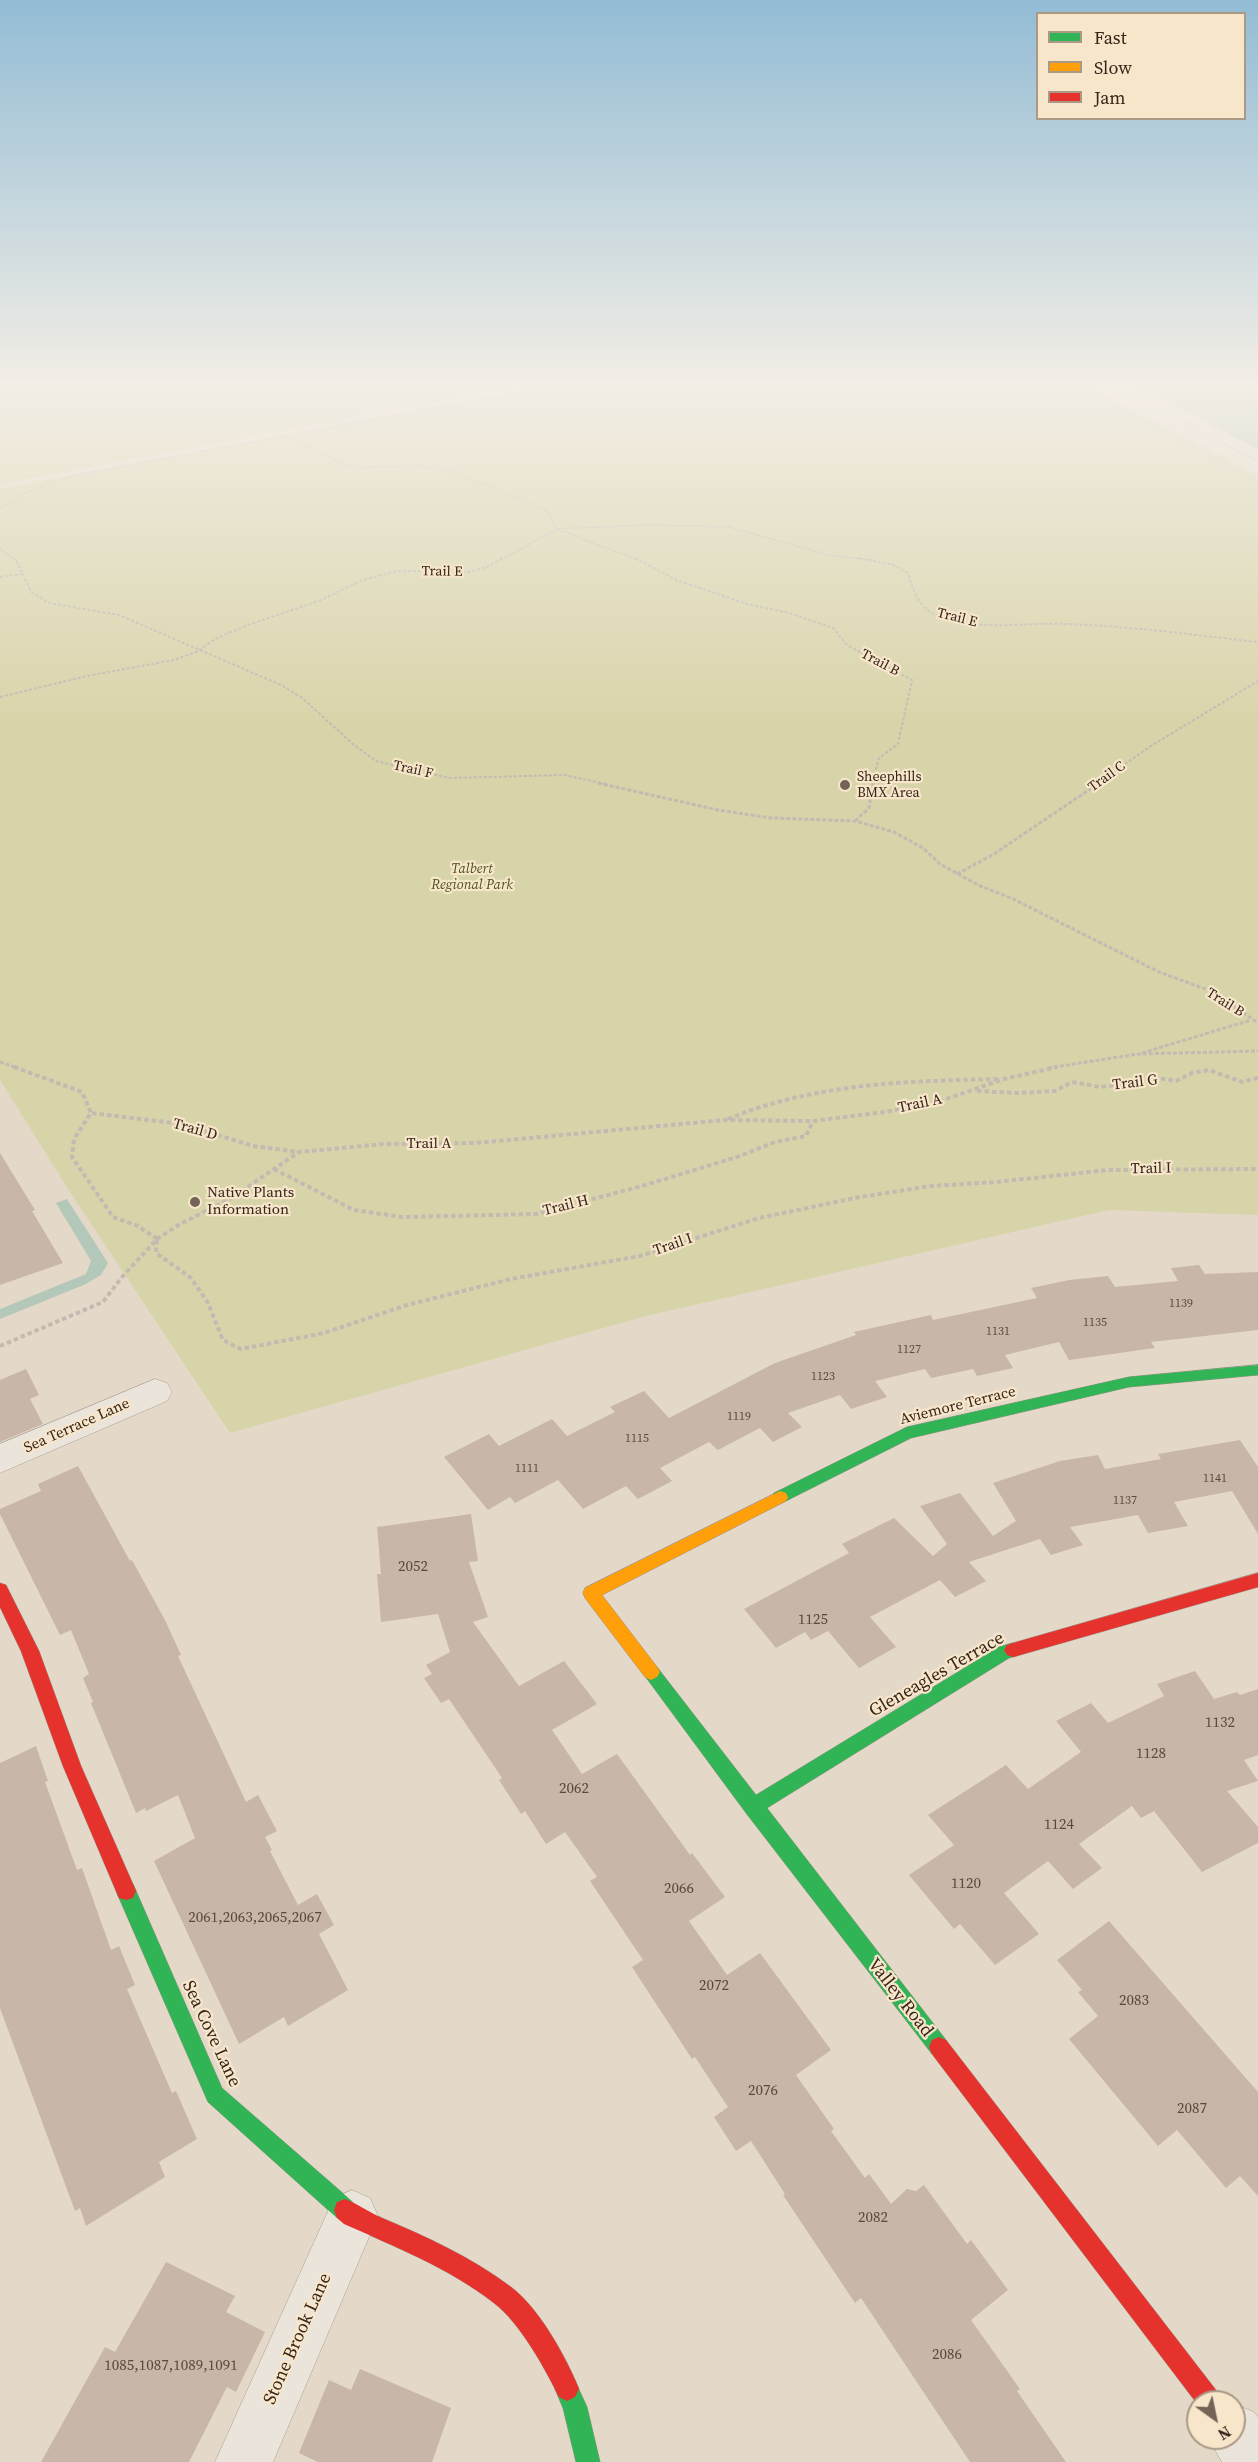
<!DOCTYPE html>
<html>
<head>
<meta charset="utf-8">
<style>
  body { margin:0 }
  #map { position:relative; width:1258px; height:2462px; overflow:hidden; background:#e4d9c8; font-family:"Source Serif 4",serif }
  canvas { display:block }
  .legend { position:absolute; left:1036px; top:12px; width:210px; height:108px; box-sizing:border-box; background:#f8e6cb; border:2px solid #aa9984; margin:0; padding:8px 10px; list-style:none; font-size:18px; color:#36251a }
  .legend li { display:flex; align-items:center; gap:12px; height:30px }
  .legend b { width:30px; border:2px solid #aa9984 }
  .north { position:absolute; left:1186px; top:2390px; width:60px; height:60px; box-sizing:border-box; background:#f8e6cb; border:2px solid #aa9984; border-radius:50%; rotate:147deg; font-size:16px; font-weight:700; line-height:24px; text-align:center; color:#36251a }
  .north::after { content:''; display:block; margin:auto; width:21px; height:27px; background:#736457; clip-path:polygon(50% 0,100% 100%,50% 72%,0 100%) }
</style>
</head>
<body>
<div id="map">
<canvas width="1258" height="2462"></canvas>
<ul class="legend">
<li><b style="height:8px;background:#30b455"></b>Fast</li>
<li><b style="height:8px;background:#ff9f0a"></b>Slow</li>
<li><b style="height:8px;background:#e5322d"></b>Jam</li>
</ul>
<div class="north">N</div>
</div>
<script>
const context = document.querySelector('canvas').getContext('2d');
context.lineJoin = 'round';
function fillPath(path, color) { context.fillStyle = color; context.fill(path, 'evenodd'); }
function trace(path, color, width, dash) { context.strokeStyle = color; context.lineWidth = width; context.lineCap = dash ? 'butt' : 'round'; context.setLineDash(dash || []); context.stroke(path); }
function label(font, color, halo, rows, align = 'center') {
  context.font = font + ' "Source Serif 4",serif'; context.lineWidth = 4.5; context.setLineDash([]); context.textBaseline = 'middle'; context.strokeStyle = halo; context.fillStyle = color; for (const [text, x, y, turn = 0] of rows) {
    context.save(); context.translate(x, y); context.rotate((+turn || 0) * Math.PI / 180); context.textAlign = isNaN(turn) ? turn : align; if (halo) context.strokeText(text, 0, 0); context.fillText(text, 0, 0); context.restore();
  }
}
const green = new Path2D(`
  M0 382H539L0 484Z
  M564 382H1078L1258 475V1215L1109 1210 646 1316 230 1433 68 1189 0 1080V489Z`);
const water = new Path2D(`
  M1126 382H1258V449Z
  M67 1199 108 1263 101 1275 86 1284 0 1319V1309L86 1274 91 1261 56 1203Z`);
const building = new Path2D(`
  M0 1153 35 1210 32 1211 63 1263 0 1285Z
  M1199 1265 1205 1274 1258 1272V1330L1151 1342 1155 1348 1069 1360 1059 1342 1005 1355 1013 1368 977 1376 973 1369 931 1378 925 1369 875 1381 887 1397 851 1409 840 1395 788 1413 802 1427 773 1442 760 1428 718 1450 709 1442 660 1468 672 1481 638 1499 626 1486 583 1509 558 1480 515 1503 510 1497 488 1510 444 1457 489 1434 499 1446 552 1419 567 1436 615 1412 610 1407 644 1391 669 1418 775 1363 856 1335 854 1332 931 1315 933 1320 1037 1298 1031 1288 1069 1280 1108 1276 1115 1287 1178 1281 1171 1268Z
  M26 1369 39 1395 30 1399 43 1424 0 1442V1380Z
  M1240 1440 1258 1467V1534L1232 1491 1174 1502 1188 1526 1148 1533 1138 1515 1070 1527 1083 1545 1051 1555 1040 1539 969 1562 986 1581 955 1597 940 1580 870 1617 896 1647 859 1668 828 1631 811 1640 805 1632 776 1648 744 1609 849 1553 842 1544 894 1518 933 1556 947 1544 920 1506 960 1493 993 1536 1016 1521 993 1483 1060 1461 1098 1455 1105 1469 1161 1459 1158 1454Z
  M78 1466 130 1561 132 1560 165 1620 181 1655 178 1656 246 1802 258 1795 277 1831 265 1837 272 1850 270 1851 298 1905 317 1894 334 1925 319 1934 348 1990 288 2026 284 2017 239 2044 154 1861 195 1838 178 1795 146 1811 145 1808 136 1813 91 1703 93 1702 83 1678 89 1674 71 1630 60 1635 0 1514V1509L41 1491 38 1484Z
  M471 1514 478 1561 469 1562 488 1617 473 1622 519 1686 564 1661 597 1704 552 1730 582 1774 617 1754 690 1855 692 1853 725 1897 689 1921 727 1975 760 1953 831 2050 796 2075 834 2129 831 2131 865 2178 869 2174 891 2204 907 2189 916 2191 924 2185 967 2244 971 2240 1008 2290 971 2320 1020 2389 1017 2391 1066 2462H970L861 2298 855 2303 783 2195 785 2194 751 2141 736 2151 714 2117 728 2107 695 2057 692 2059 632 1967 643 1960 590 1881 597 1877 565 1832 546 1844 525 1811 521 1814 499 1780 502 1778 449 1699 441 1703 424 1678 432 1674 426 1665 450 1652 438 1614 381 1622 377 1574H381L377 1527Z
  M1195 1671 1214 1699 1237 1692 1240 1695 1258 1689V1755L1244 1760 1258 1781 1227 1791 1258 1827V1843L1202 1872 1154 1811 1141 1818 1132 1806 1079 1844 1102 1868 1073 1889 1048 1861 1004 1893 1039 1934 995 1965 960 1924 954 1929 909 1875 954 1845 928 1815 1006 1765 1028 1789 1081 1752 1056 1721 1091 1703 1108 1723 1164 1696 1157 1684Z
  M36 1746 48 1781 45 1782 77 1870 82 1868 111 1950 119 1946 135 1985 127 1989 172 2093 176 2091 197 2139 159 2162 165 2177 86 2226 80 2208 75 2211 0 2008V1763Z
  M1109 1921 1258 2092V2196L1240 2176 1226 2188 1177 2130 1158 2146 1069 2039 1098 2016 1078 1992 1082 1990 1057 1960Z
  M166 2262 235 2296 226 2312 265 2332 236 2392 227 2387 189 2462H41L105 2347 115 2352Z
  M360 2369 451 2408 432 2462H318L299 2453 329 2380 351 2390Z`);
const pathFar3 = new Path2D(`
  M1065 382 1092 393 1258 481
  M1105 382 1258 461
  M287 436 344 464 358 468 418 465 452 472 516 497 549 513 557 529 638 560
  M0 508 30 491 71 476 572 382
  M0 549 16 560
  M501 560 557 529 648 525 729 527 828 555 872 560`);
const pathFar2 = new Path2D(`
  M635 558 676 580 747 604 789 613 833 628 847 645 912 680 898 744 879 758 872 784
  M858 558 894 565 908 573C913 591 919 609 938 616 978 632 1024 622 1066 624 1130 626 1194 635 1258 642
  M23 574 31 592 49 603 119 615 281 685 301 697 354 745 376 761 449 778 565 775 605 784
  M0 577 23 574 15 558
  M0 697 87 676 174 660 198 651 215 639 248 625 321 600 363 580 397 571H428L443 575 466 573 487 567 503 558
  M1096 784 1151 746 1258 681`);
const pathFar1 = new Path2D(`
  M598 783 718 810 771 818 855 821 894 832 923 848 940 864 980 886 1011 898 1159 972 1211 991 1258 1023
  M855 821 869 808 873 783
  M957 874 994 854 1099 783
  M1142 1053 1251 1020
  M0 1062 18 1068
  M1048 1068 1138 1054 1258 1051`);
const path = new Path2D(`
  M14 1067 82 1092 91 1113
  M977 1091 1018 1093 1055 1091 1072 1082 1101 1087 1157 1078 1176 1081 1192 1073 1209 1070 1242 1082 1258 1078
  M728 1119C815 1083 907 1081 1000 1079
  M274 1169 354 1210 402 1217 536 1214 642 1186 740 1156 775 1142 806 1136 813 1121
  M157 1239 138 1226 113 1217 72 1157 74 1139 91 1113 182 1124 253 1146 298 1152
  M157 1240 156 1253 191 1278 208 1303 223 1340 241 1349 324 1333 407 1305 511 1279 640 1256 759 1218 860 1197 931 1186 996 1182 1108 1170 1258 1169
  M0 1346 103 1302 122 1277 157 1239 180 1224 230 1199 299 1152 384 1144 475 1143 725 1120 813 1121 885 1112 943 1100 1004 1079 1057 1067`);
const street = new Path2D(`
  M155 1379 167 1383 172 1392 167 1401 0 1473V1444Z
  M352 2190 370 2198 378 2216 273 2462H215L334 2198Z
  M1234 2404 1254 2412 1258 2417V2462H1222L1208 2438H1234Z`);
const fast = new Path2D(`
  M1258 1365V1375L1129 1387 911 1438 786 1501 780 1503 774 1501 772 1497 774 1493 907 1427 1129 1377Z
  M1013 1643 1019 1645 1022 1650 1019 1655 1009 1658 767 1808 946 2040 949 2047 946 2054 939 2057 932 2054 746 1813 642 1672 645 1667 651 1664 657 1667 756 1795 999 1647Z
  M126 1882 133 1884 222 2088 353 2202 356 2210 353 2218 345 2221 337 2218 208 2102 116 1891 119 1884Z
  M567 2377 575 2381 587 2407 600 2462H576L563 2408 555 2389 559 2381Z`);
const slow = new Path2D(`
  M780 1491 786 1493 788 1497 786 1501 602 1595 657 1667 660 1672 657 1677 651 1680 645 1677 585 1598 583 1593 585 1588Z`);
const jam = new Path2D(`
  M1258 1573V1587L1013 1657 1007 1655 1004 1650 1007 1645 1013 1643Z
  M0 1583 6 1585 39 1651 81 1766 136 1891 133 1898 126 1900 119 1898 63 1766 21 1651 0 1607Z
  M939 2037 946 2040 1219 2394 1223 2402H1198V2405L932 2054 929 2047 932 2040Z
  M345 2199C358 2204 369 2212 382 2218 427 2237 471 2257 511 2287 539 2308 566 2357 579 2389L575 2397 567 2401 559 2397C545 2368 520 2323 494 2303 449 2268 396 2247 344 2224L337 2218 334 2210 337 2202Z`);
const markers = [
  [845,785,6,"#736457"],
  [195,1202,6,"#736457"]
];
const numberNames = [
  ["1139",1181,1304],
  ["1135",1095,1323],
  ["1131",998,1332],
  ["1127",909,1350],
  ["1123",823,1377],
  ["1119",739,1417],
  ["1115",637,1439],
  ["1111",527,1469],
  ["1141",1215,1479],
  ["1137",1125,1501]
];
const farStreetnames = [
  ["Trail E",442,572,1],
  ["Trail E",957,618,14],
  ["Trail B",880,663,28],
  ["Trail F",413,770,13],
  ["Trail C",1107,777,-36],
  ["Trail B",1225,1003,32]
];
const farPoinames = [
  ["Sheephills",857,777],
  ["BMX Area",857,793]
];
const farParknames = [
  ["Talbert",472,869],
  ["Regional Park",472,885]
];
const streetNames = [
  ["Trail G",1135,1083,-7],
  ["Trail A",920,1104,-12],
  ["Trail D",195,1130,16],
  ["Trail A",429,1144],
  ["Trail I",1151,1169,-1],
  ["Trail H",566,1206,-14],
  ["Trail I",673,1245,-19],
  ["Aviemore Terrace",958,1406,-14],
  ["Sea Terrace Lane",77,1426,-24]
];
const poiNames = [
  ["Native Plants",207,1193],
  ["Information",207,1210]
];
const nearNumbernames = [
  ["2052",413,1567],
  ["1125",813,1620],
  ["1132",1220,1723],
  ["1128",1151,1754],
  ["2062",574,1789],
  ["1124",1059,1825],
  ["1120",966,1884],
  ["2066",679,1889],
  ["2061,2063,2065,2067",255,1918],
  ["2072",714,1986],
  ["2083",1134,2001],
  ["2076",763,2091],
  ["2087",1192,2109],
  ["2082",873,2218],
  ["2086",947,2355],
  ["1085,1087,1089,1091",171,2366]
];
const nearStreetnames = [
  ["Gleneagles Terrace",937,1675,-30],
  ["Valley Road",900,1998,52],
  ["Sea Cove Lane",211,2034,65],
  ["Stone Brook Lane",298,2339,-66]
];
fillPath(green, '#d8d4a9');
fillPath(water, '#b4c8b9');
fillPath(building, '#c8b6a8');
trace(street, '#a99e92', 1);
trace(fast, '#988d82', 1);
trace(slow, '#988d82', 1);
trace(jam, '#988d82', 1);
trace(pathFar3, '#c3bab1', 1.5, [2, 1.5]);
trace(pathFar2, '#c3bab1', 2, [3, 2]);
trace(pathFar1, '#c3bab1', 3, [4, 2]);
trace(path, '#c3bab1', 4, [4.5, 3]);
fillPath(street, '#ebe4da');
fillPath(fast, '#30b455');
fillPath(slow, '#ff9f0a');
fillPath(jam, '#e5322d');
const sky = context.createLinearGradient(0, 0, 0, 726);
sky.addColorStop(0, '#93bcd5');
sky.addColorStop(0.53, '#f3eee6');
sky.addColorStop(1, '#f3eee600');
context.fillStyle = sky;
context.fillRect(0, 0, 1258, 726);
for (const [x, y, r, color] of markers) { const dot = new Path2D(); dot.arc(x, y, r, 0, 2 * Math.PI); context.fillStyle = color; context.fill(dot); trace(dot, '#f8e6cb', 2); }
label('12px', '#5a493e', null, numberNames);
label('14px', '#36251a', '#f8e6cb', farStreetnames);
label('14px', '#36251a', '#f8e6cb', farPoinames, 'left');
label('italic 14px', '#4d541f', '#f8e6cb', farParknames);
label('15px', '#36251a', '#f8e6cb', streetNames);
label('15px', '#36251a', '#f8e6cb', poiNames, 'left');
label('15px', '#5a493e', null, nearNumbernames);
label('18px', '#36251a', '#f8e6cb', nearStreetnames);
</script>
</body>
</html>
